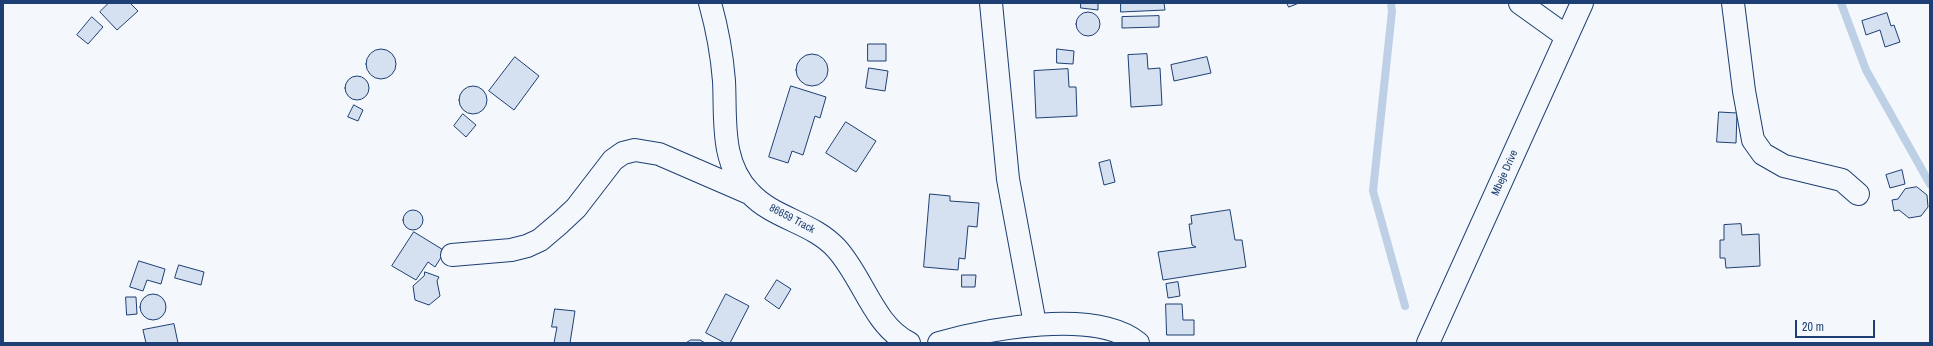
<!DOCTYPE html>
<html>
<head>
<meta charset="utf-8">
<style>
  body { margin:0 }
  #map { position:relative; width:1933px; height:346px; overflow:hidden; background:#f4f7fb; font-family:"Archivo Narrow",sans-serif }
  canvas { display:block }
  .frame { position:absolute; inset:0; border:4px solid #1d3f73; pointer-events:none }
  .scale { position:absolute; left:1795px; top:320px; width:80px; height:18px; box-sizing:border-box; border:2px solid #1d3f73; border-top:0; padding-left:5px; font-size:12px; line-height:14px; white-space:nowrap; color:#1d3f73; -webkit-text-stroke:3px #f4f7fb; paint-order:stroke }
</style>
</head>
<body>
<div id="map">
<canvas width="1933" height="346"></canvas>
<div class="frame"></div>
<div class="scale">20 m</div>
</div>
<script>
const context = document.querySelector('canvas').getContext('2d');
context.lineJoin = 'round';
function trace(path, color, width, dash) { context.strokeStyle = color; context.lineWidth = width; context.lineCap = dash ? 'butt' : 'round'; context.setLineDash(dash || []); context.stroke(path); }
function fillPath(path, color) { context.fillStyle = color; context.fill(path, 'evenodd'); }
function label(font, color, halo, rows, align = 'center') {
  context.font = font + ' "Archivo Narrow",sans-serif'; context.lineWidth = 3; context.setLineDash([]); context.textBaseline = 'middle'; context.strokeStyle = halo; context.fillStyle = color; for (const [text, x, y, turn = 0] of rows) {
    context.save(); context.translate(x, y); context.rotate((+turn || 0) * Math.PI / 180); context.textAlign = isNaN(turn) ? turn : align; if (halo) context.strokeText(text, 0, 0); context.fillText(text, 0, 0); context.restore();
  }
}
const stream = new Path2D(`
  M1391 3 1392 11 1373 191 1405 306
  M1841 3 1866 70 1930 184`);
const building = new Path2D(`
  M109 3H130L138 11 117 30 100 12Z
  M1081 3H1098V10L1081 8Z
  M1121 3H1164L1165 10 1121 12Z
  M1287 3H1299L1289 7Z
  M1076 24a12 12 0 1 1 24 0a12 12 0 1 1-24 0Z
  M1887 13 1891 26 1894 25 1900 42 1885 47 1880 30 1866 35 1862 21Z
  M1159 16V27L1122 28V17Z
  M92 17 103 27 88 44 77 35Z
  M868 44H886V61H868Z
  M366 64a15 15 0 1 1 30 0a15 15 0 1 1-30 0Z
  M1057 49 1074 51 1073 64 1057 63Z
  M796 70a16 16 0 1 1 32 0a16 16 0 1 1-32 0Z
  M1147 54 1148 69 1160 68 1162 105 1131 107 1128 55Z
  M515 57 539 76 514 110 489 91Z
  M1207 57 1211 73 1174 81 1171 65Z
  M869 68 888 71 885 91 866 88Z
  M1068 69 1069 87H1076L1077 116 1036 118 1034 71Z
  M345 88a12 12 0 1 1 24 0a12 12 0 1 1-24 0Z
  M791 86 826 97 820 118 815 116 803 155 792 151 788 163 769 157Z
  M459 100a14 14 0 1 1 28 0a14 14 0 1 1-28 0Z
  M354 105 363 110 358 121 348 117Z
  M1719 112 1737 113 1736 143 1717 142Z
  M463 114 476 125 466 137 454 126Z
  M846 122 876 141 856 172 826 153Z
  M1110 160 1115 182 1104 185 1099 163Z
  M1902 170 1905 184 1890 188 1886 175Z
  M1917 187 1927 195 1928 207 1921 216 1909 218 1899 210 1894 211 1892 200 1898 199 1905 189Z
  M930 194 950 196V201L979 203 977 227 968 226 965 259 959 258 958 270 924 267Z
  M403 220a10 10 0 1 1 20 0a10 10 0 1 1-20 0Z
  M1230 210 1235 240H1242L1246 267 1163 280 1158 252 1196 247 1192 245 1189 224H1192L1191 216Z
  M1741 224 1742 235 1759 234 1760 266 1726 268 1725 258H1720V240H1724V225Z
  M414 232 445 251 435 267 428 262 416 280 392 266Z
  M139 261 165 269 161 284 147 280 143 291 130 287Z
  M179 265 204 272 201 285 175 278Z
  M425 272 439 277 437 281 440 296 429 305 415 300 413 286 424 276Z
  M962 275H976L975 287H962Z
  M777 280 791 289 779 309 765 299Z
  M1178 282 1180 296 1168 298 1166 284Z
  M140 307a13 13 0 1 1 26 0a13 13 0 1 1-26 0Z
  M726 294 749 306 730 343H725L706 333Z
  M126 297H136L137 314 127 315Z
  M1166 304H1182L1183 320H1194V335H1167Z
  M555 309 575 311 570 343H554L557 327H552Z
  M174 324 178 343H146L143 330Z
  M691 340H700L705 343H686Z`);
const street = new Path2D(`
  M710 3C717 28 722 55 724 81 726 120 720 162 750 193 774 219 812 222 836 248 863 277 873 325 909 343
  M991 3 1008 179 1035 324
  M1520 3 1566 36
  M1733 3 1744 91 1753 140 1763 154 1784 166 1842 180 1858 194
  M452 255 511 250 527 246 540 240 560 223 576 208 613 160 623 153 635 150 659 154 749 193
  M939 343C988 329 1095 308 1138 343`);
const secondary = new Path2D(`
  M1428 343 1582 3`);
const streetNames = [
  ["Mbeje Drive",1505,173,-66],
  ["86659 Track",792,219,28]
];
trace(stream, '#bed0e5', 8);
fillPath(building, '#d5e0f0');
trace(building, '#1d3f73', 1);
trace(street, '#1d3f73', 24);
trace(secondary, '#1d3f73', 24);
trace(street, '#f4f7fb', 22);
trace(secondary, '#f4f7fb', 22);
label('11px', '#1d3f73', '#f4f7fb', streetNames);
</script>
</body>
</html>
